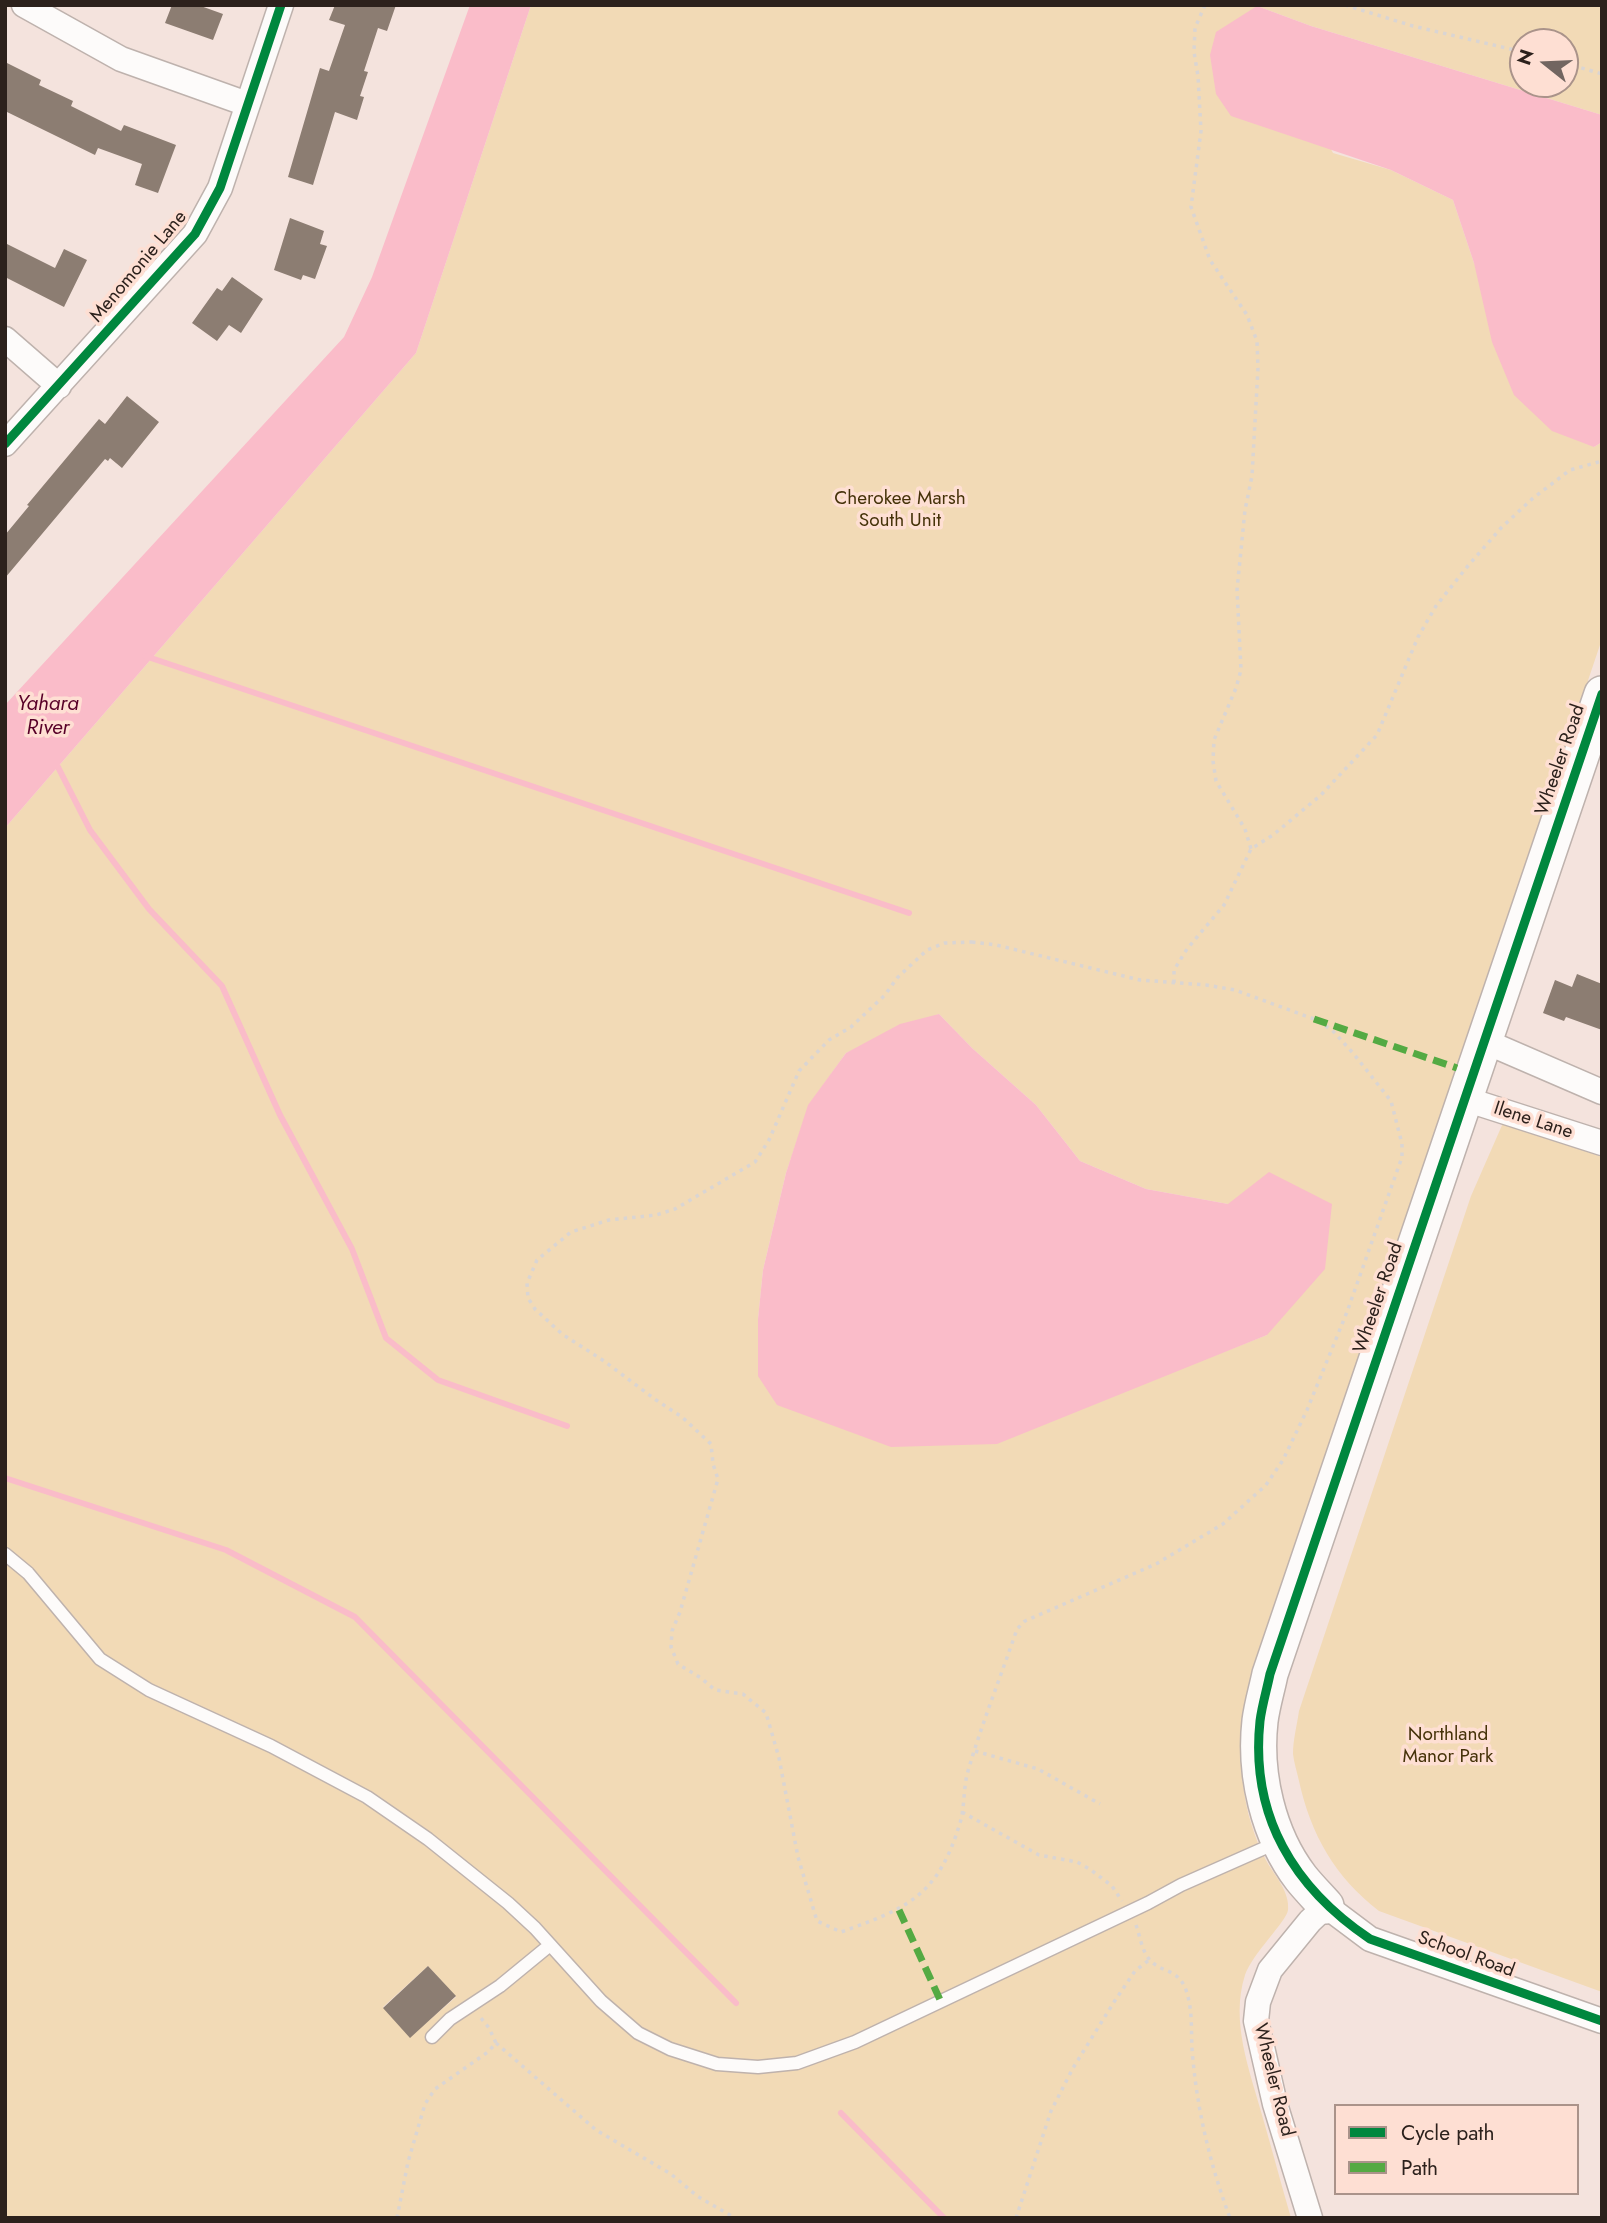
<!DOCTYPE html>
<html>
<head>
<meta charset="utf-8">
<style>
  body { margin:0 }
  #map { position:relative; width:1607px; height:2223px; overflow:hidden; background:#f4e3dd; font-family:Jost,sans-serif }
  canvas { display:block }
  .frame { position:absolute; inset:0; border:7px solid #2c211c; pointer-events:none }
  .legend { position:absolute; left:1334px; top:2104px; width:245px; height:91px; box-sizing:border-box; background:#fedfd3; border:2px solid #aa938a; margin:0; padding:9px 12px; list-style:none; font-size:21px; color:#2c211c }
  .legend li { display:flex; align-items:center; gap:14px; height:35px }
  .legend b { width:35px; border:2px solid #aa938a }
  .north { position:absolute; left:1509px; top:28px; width:70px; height:70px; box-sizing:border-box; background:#fedfd3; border:2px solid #aa938a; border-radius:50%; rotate:288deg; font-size:19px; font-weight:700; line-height:28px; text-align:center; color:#2c211c }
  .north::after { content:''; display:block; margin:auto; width:24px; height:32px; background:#726560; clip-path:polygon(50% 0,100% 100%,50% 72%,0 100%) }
</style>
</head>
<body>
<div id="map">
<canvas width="1607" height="2223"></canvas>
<div class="frame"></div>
<ul class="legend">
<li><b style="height:9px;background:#00873e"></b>Cycle path</li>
<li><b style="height:9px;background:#54aa43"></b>Path</li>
</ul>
<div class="north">N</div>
</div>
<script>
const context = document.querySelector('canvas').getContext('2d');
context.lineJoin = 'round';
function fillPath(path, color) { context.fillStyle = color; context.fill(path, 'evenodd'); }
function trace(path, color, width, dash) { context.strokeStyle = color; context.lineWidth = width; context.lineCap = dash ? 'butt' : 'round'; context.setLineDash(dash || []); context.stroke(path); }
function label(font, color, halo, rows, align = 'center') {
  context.font = font + ' Jost,sans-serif'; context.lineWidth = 7; context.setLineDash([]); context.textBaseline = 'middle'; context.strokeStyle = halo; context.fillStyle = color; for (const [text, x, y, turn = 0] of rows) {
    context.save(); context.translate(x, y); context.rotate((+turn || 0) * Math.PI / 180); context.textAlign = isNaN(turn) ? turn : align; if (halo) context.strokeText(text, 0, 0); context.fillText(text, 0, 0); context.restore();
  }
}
const green = new Path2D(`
  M531 5H1602V115L1311 26 1257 6 1333 153 1391 170 1453 200 1474 263 1594 447 1602 442V639L1291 1560C1260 1645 1225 1732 1251 1823 1255 1836 1260 1850 1267 1862 1275 1876 1290 1892 1288 1910 1287 1921 1252 1954 1245 1975 1230 2022 1250 2071 1262 2115 1272 2149 1281 2184 1291 2218H5V828L416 353ZM1523 42H1565V84H1523ZM939 1014 972 1048 1036 1105 1080 1161 1146 1189 1228 1204 1267 1335 1141 1384 758 1376V1319L763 1270 786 1173 809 1105 846 1053ZM428 1966 456 1997 410 2037 383 2007Z
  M1503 1123 1602 1157V1992L1379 1911C1335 1877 1311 1835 1299 1781 1297 1772 1294 1763 1293 1754 1293 1740 1297 1725 1299 1711L1471 1196Z`);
const water = new Path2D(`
  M470 5H531L416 353 5 828V705L344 337 372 277Z
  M1257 6 1311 26 1602 115V442L1594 447 1552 431 1514 395 1492 342 1474 263 1453 200 1391 170 1231 116 1216 94 1210 55 1216 32Z
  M939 1014 972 1048 1036 1105 1080 1161 1146 1189 1228 1204 1269 1172 1332 1204 1325 1269 1267 1335 997 1444 891 1447 777 1405 758 1376V1319L763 1270 786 1173 808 1105 846 1053 900 1024Z`);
const stream = new Path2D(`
  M145 656 909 913
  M52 761 58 767 90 830 149 909 222 986 280 1115 352 1249 386 1338 438 1380 567 1426
  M5 1478 226 1550 355 1617 736 2003
  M841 2113 944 2218`);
const building = new Path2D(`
  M172 5H198L223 14 213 40 165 23Z
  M335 5H396L387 31 378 28 364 71 368 72 360 96 364 97 357 120 335 112 313 185 288 177 320 68 329 71 345 25 329 20Z
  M5 62 41 80 39 85 73 101 71 106 121 131 124 125 176 145 158 193 135 185 142 164 98 148 95 155 5 111Z
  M290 218 324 231 320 244 327 246 315 279 303 275 301 280 274 270Z
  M5 243 55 268 64 249 87 260 64 307 5 277Z
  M232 277 263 299 241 333 229 325 217 341 192 323 217 288 222 291Z
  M127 396 159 422 122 468 110 458 108 461 105 459 5 578V535L29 506 27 505 99 419 105 424Z
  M1577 974 1602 984V1030L1566 1017 1564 1021 1543 1013 1555 980 1572 987Z
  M428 1966 456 1996 410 2038 383 2008Z`);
const path = new Path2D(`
  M1205 5 1195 28 1194 52 1198 76 1201 131 1191 207 1210 260 1247 315 1257 341 1258 368 1252 476 1245 510 1237 590 1241 670 1236 688 1214 740 1213 761 1216 781 1245 829 1251 849
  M1345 5 1413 26 1523 52
  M1565 63 1602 74
  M972 942 996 945 1140 980 1206 985 1235 990 1314 1019 1332 1030 1353 1053 1391 1101 1402 1144V1157L1347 1312 1307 1410 1283 1460 1266 1485 1223 1524 1156 1564 1025 1621 1017 1629C1001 1676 982 1723 968 1771 963 1788 965 1807 960 1823 938 1896 908 1908 841 1932L817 1921 798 1857 779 1758 766 1713 743 1694 715 1690 701 1678 678 1664 671 1647 672 1631 680 1612 718 1479 713 1464 711 1444 682 1417 656 1400 604 1361 562 1334 535 1309 528 1298 527 1283 537 1260 571 1232 609 1220 656 1215 675 1209 755 1162 769 1140 799 1071 829 1040 851 1027 885 995 897 978 927 950 945 943Z
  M1174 983V970L1187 949 1224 905 1251 849 1273 835 1321 795 1377 735 1418 637 1436 606 1467 567 1501 528 1532 499 1570 470 1602 461
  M975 1751 1038 1769 1100 1804
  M962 1812 1039 1855 1077 1862 1091 1870 1112 1886 1122 1901
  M1136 1925C1140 1936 1142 1952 1150 1960 1161 1973 1178 1968 1186 1990 1194 2013 1190 2037 1193 2060 1198 2114 1211 2167 1230 2218
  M496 2043 596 2130 671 2174 697 2196 735 2218
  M397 2218 408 2162 425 2104 435 2089 488 2052 496 2043 489 2028 481 2018
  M1016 2218 1051 2111 1073 2068 1114 2002 1135 1971 1149 1960`);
const lane = new Path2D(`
  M5 1554 28 1573 100 1659 149 1690 271 1746 367 1797 428 1839 508 1903 535 1928 601 2001 638 2033 670 2049 717 2064 758 2067 797 2063 855 2042 1148 1903 1181 1885 1276 1843
  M432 2037 450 2019 500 1986 550 1945`);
const street = new Path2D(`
  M24 5 121 59 247 104
  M5 339 59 386
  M5 444 195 234 220 188 281 5
  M1484 1041 1602 1092
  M1465 1099 1602 1143
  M1310 2218 1275 2104 1256 2021 1258 2002 1270 1970 1310 1921 1326 1906 1370 1939 1602 2021`);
const secondary = new Path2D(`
  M1326 1906C1318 1897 1309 1888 1301 1878 1268 1835 1254 1774 1260 1721 1262 1705 1267 1689 1270 1674L1602 694`);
const quiet = new Path2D(`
  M1314 1019 1457 1068
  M899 1910 941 2002`);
const cycleway = new Path2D(`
  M5 444 195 234 220 188 281 5
  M1602 694 1270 1674C1267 1689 1262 1705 1260 1721 1250 1816 1294 1888 1370 1939L1602 2021`);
const streetNames = [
  ["Menomonie Lane",139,267,-50],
  ["Wheeler Road",1561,760,-71],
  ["Ilene Lane",1533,1121,18],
  ["Wheeler Road",1379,1298,-71],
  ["School Road",1466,1955,20],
  ["Wheeler Road",1273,2080,76]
];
const parkNames = [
  ["Cherokee Marsh",900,499],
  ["South Unit",900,521],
  ["Northland",1448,1735],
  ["Manor Park",1448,1757]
];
const waterNames = [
  ["Yahara",48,705],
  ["River",48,729]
];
fillPath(green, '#f2dab6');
fillPath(water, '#fabcc9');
trace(stream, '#fabcc9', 6);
fillPath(building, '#8c7d72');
trace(lane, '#beb2ad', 15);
trace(street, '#beb2ad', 27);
trace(secondary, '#beb2ad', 38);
trace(path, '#dad5d3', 3.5, [3.5, 5]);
trace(lane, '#fdfbfa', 12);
trace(street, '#fdfbfa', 24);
trace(secondary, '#fdfbfa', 35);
trace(quiet, '#54aa43', 7, [14, 7]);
trace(cycleway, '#00873e', 9);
label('19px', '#2c211c', '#fedfd3', streetNames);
label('19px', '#453209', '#fedfd3', parkNames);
label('italic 21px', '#580028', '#fedfd3', waterNames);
</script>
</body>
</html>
